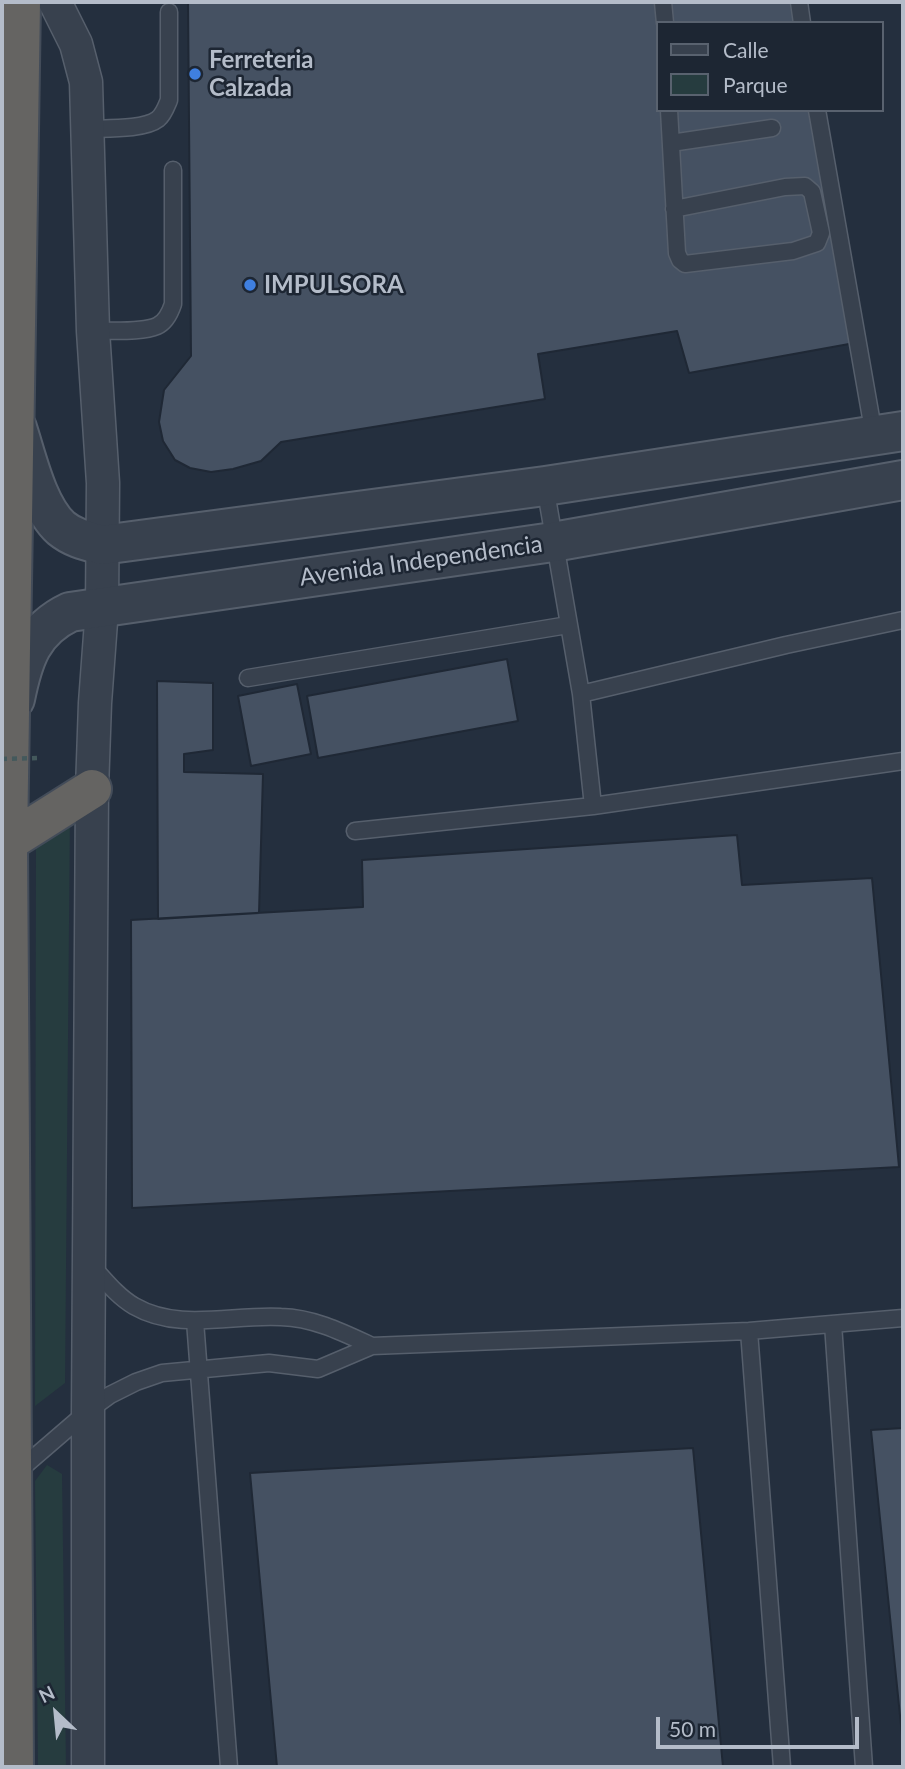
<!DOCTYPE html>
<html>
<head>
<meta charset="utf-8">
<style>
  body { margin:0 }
  #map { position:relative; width:905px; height:1769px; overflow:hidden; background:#242f3e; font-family:Lato,sans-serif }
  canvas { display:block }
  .frame { position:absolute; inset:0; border:4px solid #b4bcc9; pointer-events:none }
  .legend { position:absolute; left:656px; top:21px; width:228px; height:91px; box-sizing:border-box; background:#1d2633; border:2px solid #59626f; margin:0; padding:9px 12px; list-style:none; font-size:21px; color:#b4bcc9 }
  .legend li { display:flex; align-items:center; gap:14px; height:35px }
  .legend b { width:35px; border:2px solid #59626f }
  .north { position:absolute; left:21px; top:1678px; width:70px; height:70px; -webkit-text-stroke:5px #1d2633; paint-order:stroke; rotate:334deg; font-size:19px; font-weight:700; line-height:28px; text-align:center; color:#b4bcc9 }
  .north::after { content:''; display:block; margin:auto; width:24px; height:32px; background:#b4bcc9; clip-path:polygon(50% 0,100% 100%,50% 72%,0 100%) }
  .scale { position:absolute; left:656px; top:1717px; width:203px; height:32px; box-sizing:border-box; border:4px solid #b4bcc9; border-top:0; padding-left:9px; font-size:21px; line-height:24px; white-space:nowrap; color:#b4bcc9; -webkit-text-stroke:5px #1d2633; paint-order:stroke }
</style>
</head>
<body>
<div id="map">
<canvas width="905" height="1769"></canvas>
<div class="frame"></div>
<ul class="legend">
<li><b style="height:9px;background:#38414e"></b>Calle</li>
<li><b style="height:19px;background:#263c3f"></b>Parque</li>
</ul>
<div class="north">N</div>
<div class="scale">50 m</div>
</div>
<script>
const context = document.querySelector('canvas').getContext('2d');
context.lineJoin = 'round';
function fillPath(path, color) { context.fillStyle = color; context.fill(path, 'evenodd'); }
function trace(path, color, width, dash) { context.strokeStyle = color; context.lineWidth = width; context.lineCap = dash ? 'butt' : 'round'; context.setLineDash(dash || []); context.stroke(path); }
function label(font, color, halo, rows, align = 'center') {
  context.font = font + ' Lato,sans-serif'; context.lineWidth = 5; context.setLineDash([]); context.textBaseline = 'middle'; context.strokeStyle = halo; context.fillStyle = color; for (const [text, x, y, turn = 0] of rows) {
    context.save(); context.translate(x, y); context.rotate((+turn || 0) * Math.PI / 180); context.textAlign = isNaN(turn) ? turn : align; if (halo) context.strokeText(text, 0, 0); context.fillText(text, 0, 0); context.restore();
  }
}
const green = new Path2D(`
  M70 808 65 1383 35 1406 36 841Z
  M47 1465 62 1474 66 1767H38L35 1481Z`);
const building = new Path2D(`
  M188 2H805L809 23H658V110H823L860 342 689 373 677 331 538 354 545 399 281 442 261 461 233 469 211 472 190 468 175 460 163 441 159 422 164 390 191 356Z
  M507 659 518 721 318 758 307 696Z
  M157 681 213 683V750L184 754V772L263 774 259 913 158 919Z
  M297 684 311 754 251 766 238 696Z
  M737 835 742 885 872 878 899 1167 132 1208 131 920 363 907 362 860Z
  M903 1428V1745L871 1430Z
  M693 1448 723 1767H277L250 1473Z`);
const service = new Path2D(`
  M663 2 665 23
  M799 2 802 23
  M669 110 677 253 680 260 685 264 793 251 817 243 821 233 812 192 805 186 785 187 674 209
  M817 110 874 435
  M87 129C105 128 144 130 158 119 164 114 166 107 169 100V12
  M671 143 772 128
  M93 331C110 330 141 333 157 326 166 322 170 313 173 304V170
  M545 486 581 694 593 806
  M248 678 568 625
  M581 694 786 645 903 620
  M355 831 593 806 903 761
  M91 1265C104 1279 117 1296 134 1306 179 1332 232 1314 281 1317 314 1318 342 1332 372 1346
  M195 1321 229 1767
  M833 1324 864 1767
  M749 1331 782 1767
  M16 1473 88 1411 110 1395 136 1382 162 1373 269 1363 318 1369 372 1346 749 1331 903 1318`);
const minor = new Path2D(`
  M55 2 76 44 86 82 93 331 103 483 102 608 95 703 92 789 88 1411V1767`);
const tertiary = new Path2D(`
  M17 428C27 458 37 506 61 528 73 538 87 541 102 545L545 486 903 431
  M15 699C23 659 32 630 70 612L553 542 903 480`);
const trunk = new Path2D(`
  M8 842 92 789
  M14 1767 8 842 21 2`);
const pathBridge = new Path2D(`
  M2 759 41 758`);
const markers = [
  [195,74,7,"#3f7fe0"],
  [250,285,7,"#3f7fe0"]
];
const poiNames = [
  ["Ferreteria",209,60],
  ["Calzada",209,88],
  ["IMPULSORA",264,285]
];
const streetNames = [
  ["Avenida Independencia",421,561,-8]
];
fillPath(green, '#263c3f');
fillPath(building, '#455162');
trace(building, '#1f2835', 2);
trace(service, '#565f6c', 19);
trace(minor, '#565f6c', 35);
trace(tertiary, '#565f6c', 42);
trace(trunk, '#434c59', 42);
trace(service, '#38414e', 16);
trace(minor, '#38414e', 32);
trace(tertiary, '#38414e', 38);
trace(trunk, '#656462', 38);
trace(pathBridge, '#44595c', 4.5, [5, 5]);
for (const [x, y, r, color] of markers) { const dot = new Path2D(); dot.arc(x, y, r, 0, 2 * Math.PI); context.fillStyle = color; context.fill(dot); trace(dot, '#1d2633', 2.5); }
label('bold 24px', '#b4bcc9', '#1d2633', poiNames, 'left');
label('24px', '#b4bcc9', '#1d2633', streetNames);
</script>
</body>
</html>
